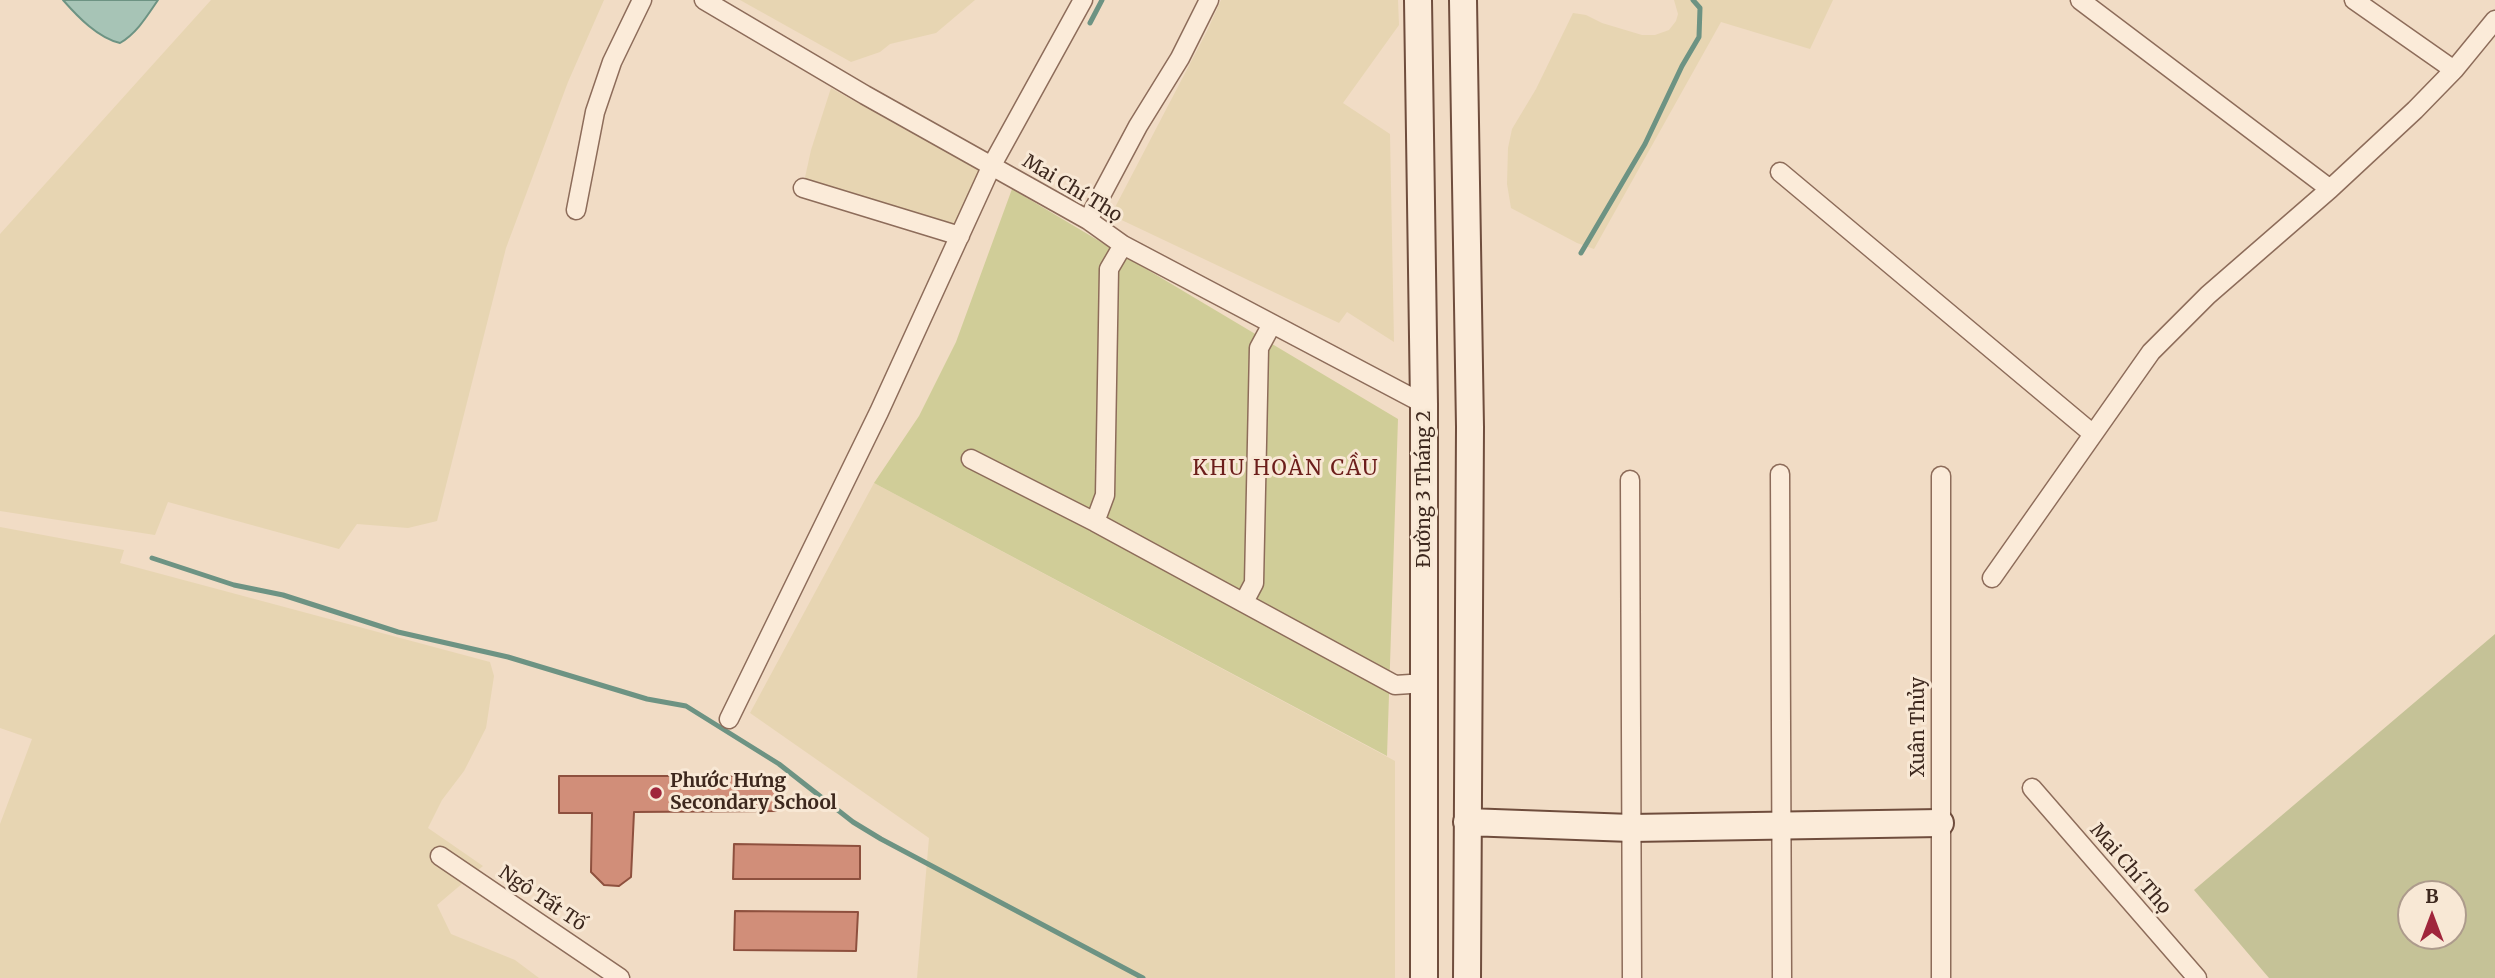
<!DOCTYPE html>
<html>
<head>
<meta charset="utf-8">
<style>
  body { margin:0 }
  #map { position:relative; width:2495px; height:978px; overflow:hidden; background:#f1dcc5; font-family:Merriweather,serif }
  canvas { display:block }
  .north { position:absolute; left:2397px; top:880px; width:70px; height:70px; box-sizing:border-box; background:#f8e8d5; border:2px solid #ad9b8c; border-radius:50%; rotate:0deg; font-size:19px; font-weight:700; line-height:28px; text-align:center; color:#3d281e }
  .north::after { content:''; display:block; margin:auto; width:24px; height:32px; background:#a0263c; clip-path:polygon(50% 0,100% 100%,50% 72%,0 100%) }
</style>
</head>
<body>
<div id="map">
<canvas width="2495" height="978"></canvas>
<div class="north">B</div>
</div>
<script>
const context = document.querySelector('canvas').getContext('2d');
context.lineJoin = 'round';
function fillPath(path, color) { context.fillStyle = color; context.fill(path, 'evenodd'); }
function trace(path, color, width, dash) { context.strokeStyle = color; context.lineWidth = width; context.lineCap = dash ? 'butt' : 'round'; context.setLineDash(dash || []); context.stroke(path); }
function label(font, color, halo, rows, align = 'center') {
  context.font = font + ' Merriweather,serif'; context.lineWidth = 6; context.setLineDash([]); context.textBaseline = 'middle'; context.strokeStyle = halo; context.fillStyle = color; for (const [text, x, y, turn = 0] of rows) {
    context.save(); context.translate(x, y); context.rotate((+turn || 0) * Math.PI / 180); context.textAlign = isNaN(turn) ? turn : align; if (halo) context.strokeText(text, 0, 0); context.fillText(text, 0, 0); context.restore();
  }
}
const farmland = new Path2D(`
  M211 0H604L568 82 506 248 437 521 408 528 357 524 339 549 168 502 155 535 0 511V234Z
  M740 0H975L936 33 890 44 880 52 851 62Z
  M1221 0H1398L1399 25 1343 103 1390 134 1394 342 1347 312 1339 323 1111 215 1207 31Z
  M1674 0H1833L1810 49 1721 22 1594 249 1577 243 1511 208 1507 184 1508 148 1512 129 1536 89 1573 13 1586 15 1602 23 1642 35H1655L1669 30 1676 21 1678 14Z
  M831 88 984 173 959 236 804 182 811 150Z
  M874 483 1395 761V978H917L929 838 750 713Z
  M0 527 124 550 120 563 490 662 494 676 486 728 464 771 442 800 428 828 483 866 437 905 451 934 515 960 539 978H0V824L32 739 0 728Z`);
const green = new Path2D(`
  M1012 189 1398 419 1387 756 874 483 919 416 956 342Z`);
const cemetery = new Path2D(`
  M2495 634V978H2269L2194 890ZM2411 894H2453V936H2411Z`);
const water = new Path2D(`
  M63 0H158C147 16 137 33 120 43 98 38 78 17 63 0Z`);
const stream = new Path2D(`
  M1090 23 1102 0
  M1581 253 1645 144 1682 66 1699 37 1700 8 1693 0
  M152 558 234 585 283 595 398 632 508 657 647 699 686 706 779 764 853 822 881 839 1143 978`);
const building = new Path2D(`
  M559 776H780V811L634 812 631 877 619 886 604 885 591 872 592 813H559Z
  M734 844 860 846V879H733Z
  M735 911 858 912 856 951 734 950Z`);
const street = new Path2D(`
  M704 0 865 95 1088 220 1123 245 1424 404
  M2080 0 2330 189
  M2354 0 2454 70
  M1780 172 2093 434
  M803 188 960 236
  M576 210 595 112 612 62 642 0
  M1088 220 1138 126 1180 58 1209 0
  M971 459 1095 522 1395 685 1426 683
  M1780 474 1782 978
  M1941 476V978
  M1630 480 1632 978
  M1095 522 1105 495 1109 269 1123 245
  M1992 578 2151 352 2208 295 2330 189 2415 110 2454 70 2495 20
  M1244 602 1254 583 1259 348 1272 324
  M729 719 879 412 992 165 1083 0
  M2032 788 2197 978
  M440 856 620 978`);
const secondary = new Path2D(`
  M1418 0 1424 404V978
  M1463 0 1470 427 1467 978
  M1467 822 1631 828 1940 823`);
const markers = [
  [656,793,7,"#a0263c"]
];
const streetNames = [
  ["Mai Chí Thọ",1072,189,31],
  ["Đường 3 Tháng 2",1425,489,-90],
  ["Xuân Thủy",1919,727,-90],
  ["Mai Chí Thọ",2130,869,49],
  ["Ngô Tất Tố",542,899,34]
];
const poiNames = [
  ["Phước Hưng",670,782],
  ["Secondary School",670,804]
];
const neighbourhoodNames = [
  ["KHU HOÀN CẦU",1286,469]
];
fillPath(farmland, '#e7d5b2');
fillPath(green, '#d0cd98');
fillPath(cemetery, '#c5c297');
fillPath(water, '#a7c4b6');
trace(water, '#6d9383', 2);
trace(stream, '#6d9383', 5);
fillPath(building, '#d18e79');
trace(building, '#8e503e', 2);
trace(street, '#8d6c5a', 21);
trace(secondary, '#6f4d3d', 30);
trace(street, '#fbebd9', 18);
trace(secondary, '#fbebd9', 26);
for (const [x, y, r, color] of markers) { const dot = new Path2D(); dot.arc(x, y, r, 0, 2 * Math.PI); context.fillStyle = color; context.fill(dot); trace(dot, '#f8e8d5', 2.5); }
label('19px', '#3d281e', '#f8e8d5', streetNames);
label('bold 19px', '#3d281e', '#f8e8d5', poiNames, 'left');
context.letterSpacing = '2px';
label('21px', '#6c1e1b', '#f8e8d5', neighbourhoodNames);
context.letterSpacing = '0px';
</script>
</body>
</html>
